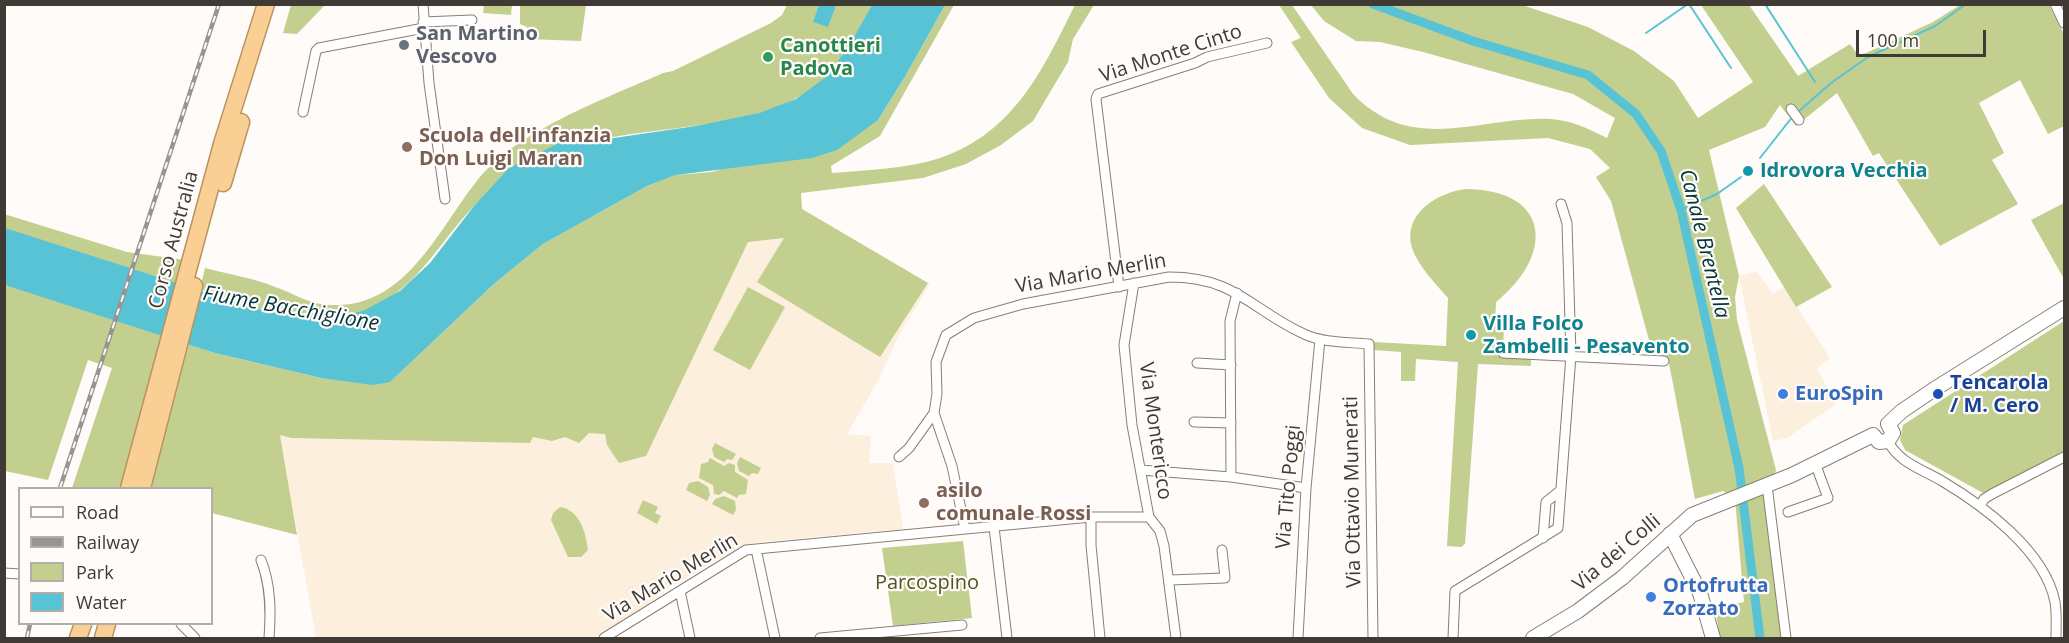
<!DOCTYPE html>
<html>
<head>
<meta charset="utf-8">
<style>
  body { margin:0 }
  #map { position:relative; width:2069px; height:643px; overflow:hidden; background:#fefbf8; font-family:"Open Sans",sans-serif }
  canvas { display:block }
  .frame { position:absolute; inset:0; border:6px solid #3f3a34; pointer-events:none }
  .legend { position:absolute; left:18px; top:487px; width:195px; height:138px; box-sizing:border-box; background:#fefbf8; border:2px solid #b2aeaa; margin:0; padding:8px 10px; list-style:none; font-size:18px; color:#3f3a34 }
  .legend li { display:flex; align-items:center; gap:12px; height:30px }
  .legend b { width:30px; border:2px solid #b2aeaa }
  .scale { position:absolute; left:1856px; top:30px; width:130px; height:27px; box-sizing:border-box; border:3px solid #3f3a34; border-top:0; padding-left:8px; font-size:18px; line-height:21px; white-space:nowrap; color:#3f3a34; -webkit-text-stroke:4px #fefbf8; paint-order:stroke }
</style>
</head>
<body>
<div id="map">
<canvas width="2069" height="643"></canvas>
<div class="frame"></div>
<ul class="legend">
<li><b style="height:8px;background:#fff"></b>Road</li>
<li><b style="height:8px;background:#989490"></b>Railway</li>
<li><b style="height:16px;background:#c3cf8f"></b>Park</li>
<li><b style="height:16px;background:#58c3d5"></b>Water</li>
</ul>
<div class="scale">100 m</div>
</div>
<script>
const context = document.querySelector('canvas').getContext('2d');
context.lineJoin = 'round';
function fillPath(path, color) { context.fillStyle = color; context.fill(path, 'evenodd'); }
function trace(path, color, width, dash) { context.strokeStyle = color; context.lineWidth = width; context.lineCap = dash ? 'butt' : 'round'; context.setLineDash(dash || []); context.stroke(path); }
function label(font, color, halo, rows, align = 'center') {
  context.font = font + ' "Open Sans",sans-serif'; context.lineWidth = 4.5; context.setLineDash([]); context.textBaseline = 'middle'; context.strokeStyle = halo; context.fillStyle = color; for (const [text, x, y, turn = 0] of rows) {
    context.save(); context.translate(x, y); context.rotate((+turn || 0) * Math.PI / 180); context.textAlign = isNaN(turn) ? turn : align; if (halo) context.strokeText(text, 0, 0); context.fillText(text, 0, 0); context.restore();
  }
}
const built = new Path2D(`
  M801 193 802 209 930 284 899 335 878 381 847 434 871 436 869 463H893L903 529 759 542 739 547 667 589 649 604 594 638H316L275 407 658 244Z
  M1757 272 1773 294 1784 287 1830 358 1817 368 1836 404 1787 438 1773 441 1739 276Z`);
const green = new Path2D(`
  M484 4 512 5 511 15 483 13Z
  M291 5V4L325 5 297 34 283 33Z
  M520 5H586L581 41 527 39V27L520 24Z
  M787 5H872C859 29 846 58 826 77 777 125 684 125 619 136 605 139 572 137 561 143 543 153 526 168 510 180 498 188 483 196 473 207 429 254 412 302 341 318 294 328 243 304 200 289L205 268C228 274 253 278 275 287 301 296 309 306 340 305 408 302 439 229 476 182 515 131 605 99 663 73L673 71 771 23 782 15Z
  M945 5H954L880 136 831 166 832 173C867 170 907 169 940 158 1014 133 1043 69 1075 5H1094L1073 39 1068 62 1033 121 1001 145 966 164 923 178 801 193 802 209 928 283 880 357 757 282 784 238 748 242 646 456 619 463 607 445 605 434 589 433 579 443 565 437 552 441 533 437 530 443 291 438 280 435 297 535 212 513V488H150L186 343 215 353 321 378 390 382 495 283 543 244 647 186 676 175 712 172 878 120 906 75Z
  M1279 5H1292L1353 94C1413 156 1480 116 1550 119 1571 120 1589 129 1607 138L1615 118 1573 94 1423 52 1380 42 1356 41 1324 21 1311 5H1522L1588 27 1634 51 1674 81 1698 118 1753 82 1701 5H1749L1798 76 1850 44 1858 55 1866 53 1933 22 1960 5H2049L2064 34V126L2048 134 2020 80 1979 103 2004 153 1992 160 2018 204 1940 246 1879 153 1873 156 1837 93 1796 126 1780 105 1765 127 1709 150 1739 276 1735 297 1737 320 1776 470 1772 485 1782 638H1720L1715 608 1744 602 1735 499 1723 491 1695 499 1669 363 1660 353 1652 351 1611 201 1596 177 1610 168 1590 149 1548 138 1410 145 1362 128 1329 98 1291 42 1301 38Z
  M1764 184 1832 287 1796 307 1736 208Z
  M1465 189C1550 189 1556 254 1496 302L1495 322 1504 323 1503 356 1531 357V366L1478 364 1465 544 1461 547 1447 546 1458 362 1416 359 1415 381H1401V352L1373 350 1374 342 1446 346 1448 298C1435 283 1418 266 1412 248 1402 214 1437 193 1465 189Z
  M2064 203V279L2031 220Z
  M4 214 127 252 185 260 129 468 120 488H72L112 368 88 360 48 480 5 471Z
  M748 287 785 307 750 370 713 350Z
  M2064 321V452L1983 493 1905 450 1900 440 1903 425Z
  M715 443 736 454 732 460 727 459 724 462 714 457 712 449Z
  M740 457 761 468 758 474 752 473 749 476 739 471 737 463Z
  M710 458 724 466 729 463 735 465V472L748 480 746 494 739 495 737 498 724 491 719 495 714 494 713 485 699 478 701 464 708 462Z
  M698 481 708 487 710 495 707 501 686 490 689 483Z
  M724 496 735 501 736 510 733 515 712 504 715 499Z
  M643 500 658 507 655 513 661 516 657 524 637 513Z
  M560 507C580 510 586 533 588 550L581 557H568L551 520 553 513Z
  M963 541 972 618 893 626 882 548Z`);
const water = new Path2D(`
  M819 5H836L828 27 813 22Z
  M872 5H945L906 75 878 120 837 150 812 158 676 175 647 186 543 244 495 283 390 382 373 385 321 378 215 353 5 285V228L264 311 303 319 339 318 365 310 400 291 430 263 474 206 509 168 563 141 600 140 696 126 759 113 796 99 826 77 849 46Z`);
const stream = new Path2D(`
  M1689 4 1731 68
  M1765 4 1815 82
  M1646 33 1688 4
  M1798 112 1831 83 1868 57 1935 26 1966 4
  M1760 158 1793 116
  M1681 210 1717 194 1741 177`);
const canal = new Path2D(`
  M1373 4 1473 41 1588 75 1636 114 1661 151 1681 210 1739 468 1760 638`);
const minor = new Path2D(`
  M423 4 429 83 445 199
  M2055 4 2064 23
  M423 22 472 20
  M1791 109 1799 120
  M303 112 316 51 319 48 424 28
  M1134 283 1124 345 1132 425 1149 517 1160 531 1164 546 1176 638
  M1119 287 1096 99 1098 94 1195 63 1207 57 1267 43
  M1503 353 1664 361
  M1197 363 1231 365
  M934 413 952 466 965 529
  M1194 422 1231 423
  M1888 441C1899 463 1922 469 1942 481 1984 506 2045 551 2055 602 2057 614 2056 627 2056 638
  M899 457 909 448 934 413 937 394 936 362 946 335 974 318 1023 304 1169 277C1236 277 1251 310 1304 334 1323 343 1349 342 1369 344L1373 638
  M1141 470 1231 477 1306 488
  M1231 477 1230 321 1237 293
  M1767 485 1786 638
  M1980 506 1984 499 1992 494 2064 457
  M1788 512 1828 498 1815 463
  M1091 517V545L1100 638
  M994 527 1007 638
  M1543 538 1546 502 1561 490
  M756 549 775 638
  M261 560C271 585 271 612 269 638
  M4 573 20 574
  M1170 580 1225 578 1222 550
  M680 591 690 638
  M181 624 195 638
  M604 638 746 550 1091 517H1149
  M820 638 962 625
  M1298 638 1306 488 1320 339
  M1453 638 1455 591 1558 528 1571 355 1567 223 1561 204`);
const secondary = new Path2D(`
  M1888 424 1902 411 1933 390 2064 308
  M1873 435 1879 442 1888 441 1893 433 1888 424
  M1670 534 1700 593 1713 638
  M1533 638 1578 611 1622 578 1692 515 1792 475 1873 435`);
const trunk = new Path2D(`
  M223 183 241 122
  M129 488 222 144 266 4
  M142 488 194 286
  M78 638 83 624
  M103 638 107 624`);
const rail = new Path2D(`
  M60 488 219 4
  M27 638 30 624`);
const markers = [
  [404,45,6,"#6b7280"],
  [768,57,6,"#2e9e5b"],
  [407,147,6,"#8d6e63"],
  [1748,171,6,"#0f9aa8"],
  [1471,335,6,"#0f9aa8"],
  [1783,394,6,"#3f7fe0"],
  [1938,394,6,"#1a4fb4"],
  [924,503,6,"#8d6e63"],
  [1651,597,6,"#3f7fe0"]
];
const worshipNames = [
  ["San Martino",416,34],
  ["Vescovo",416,57]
];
const leisureNames = [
  ["Canottieri",780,46],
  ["Padova",780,69]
];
const streetNames = [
  ["Via Monte Cinto",1171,54,-18],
  ["Corso Australia",174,240,-75],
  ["Via Mario Merlin",1091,274,-10],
  ["Via Montericco",1155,431,82],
  ["Via Tito Poggi",1289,487,-85],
  ["Via Ottavio Munerati",1353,492,-91],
  ["Via dei Colli",1617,553,-40],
  ["Via Mario Merlin",671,578,-31]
];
const educationNames = [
  ["Scuola dell'infanzia",419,136],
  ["Don Luigi Maran",419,159],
  ["asilo",936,491],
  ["comunale Rossi",936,514]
];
const cultureNames = [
  ["Idrovora Vecchia",1760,171],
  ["Villa Folco",1483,324],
  ["Zambelli - Pesavento",1483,347]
];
const transitNames = [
  ["Tencarola",1950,383],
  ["/ M. Cero",1950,406]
];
const shopNames = [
  ["EuroSpin",1795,394],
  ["Ortofrutta",1663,586],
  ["Zorzato",1663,609]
];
const parkNames = [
  ["Parcospino",927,583]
];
const waterNames = [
  ["Canale Brentella",1704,244,76],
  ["Fiume Bacchiglione",291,309,10]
];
fillPath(built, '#fdefdd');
fillPath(green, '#c3cf8f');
fillPath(water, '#58c3d5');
trace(stream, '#58c3d5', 2);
trace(canal, '#58c3d5', 9);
trace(minor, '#8a7f71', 11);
trace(secondary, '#8a7f71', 16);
trace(trunk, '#b89361', 19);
trace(minor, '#fff', 9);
trace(secondary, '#fff', 14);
trace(trunk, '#facf94', 16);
trace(rail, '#989490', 4.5);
trace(rail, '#fefbf8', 2, [7]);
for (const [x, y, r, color] of markers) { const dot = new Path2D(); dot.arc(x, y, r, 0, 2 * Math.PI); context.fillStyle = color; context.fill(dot); trace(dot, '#fefbf8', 2); }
label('bold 20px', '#5b616d', '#fefbf8', worshipNames, 'left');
label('bold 20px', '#27864d', '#fefbf8', leisureNames, 'left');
label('20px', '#3f3a34', '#fefbf8', streetNames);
label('bold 20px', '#785e54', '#fefbf8', educationNames, 'left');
label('bold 20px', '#0d838f', '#fefbf8', cultureNames, 'left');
label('bold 20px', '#164399', '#fefbf8', transitNames, 'left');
label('bold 20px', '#366cbe', '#fefbf8', shopNames, 'left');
label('20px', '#4e561f', '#fefbf8', parkNames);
label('italic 21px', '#01363e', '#fefbf8', waterNames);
</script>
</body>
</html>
